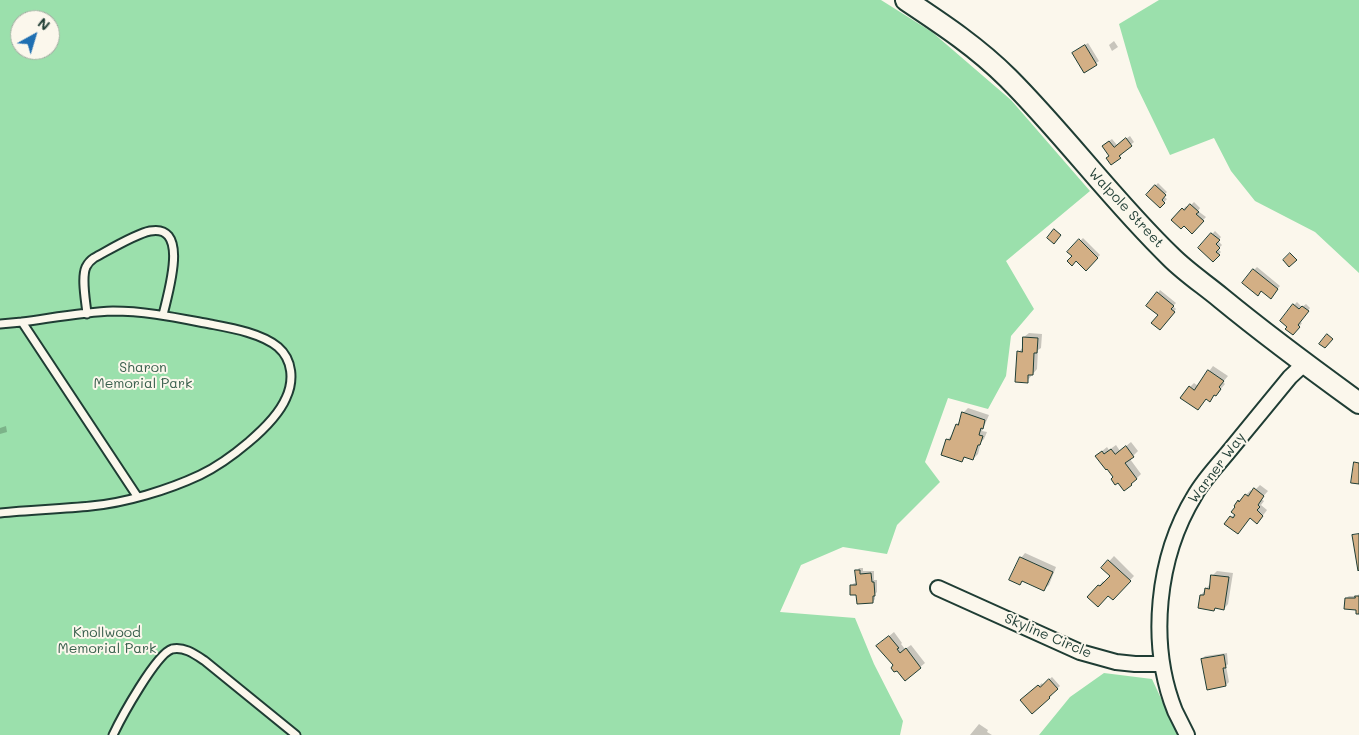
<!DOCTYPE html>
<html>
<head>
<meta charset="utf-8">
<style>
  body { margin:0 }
  #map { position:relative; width:1359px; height:735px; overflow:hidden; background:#fbf7ec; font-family:Mali,sans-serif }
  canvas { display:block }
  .north { position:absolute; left:10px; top:10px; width:50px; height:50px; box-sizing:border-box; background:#fbf7ec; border:1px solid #a3ada2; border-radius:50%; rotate:39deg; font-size:14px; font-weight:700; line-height:20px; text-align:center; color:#1f3d34 }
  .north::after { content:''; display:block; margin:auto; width:18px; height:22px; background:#1f6fb2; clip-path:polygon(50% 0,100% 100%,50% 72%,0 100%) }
</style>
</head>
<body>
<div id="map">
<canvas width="1359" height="735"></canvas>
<div class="north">N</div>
</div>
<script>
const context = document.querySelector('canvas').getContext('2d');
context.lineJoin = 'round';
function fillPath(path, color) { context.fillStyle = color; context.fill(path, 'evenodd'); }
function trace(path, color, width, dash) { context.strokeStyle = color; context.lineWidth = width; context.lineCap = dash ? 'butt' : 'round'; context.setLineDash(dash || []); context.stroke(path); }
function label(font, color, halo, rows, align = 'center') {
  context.font = font + ' Mali,sans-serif'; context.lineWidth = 4; context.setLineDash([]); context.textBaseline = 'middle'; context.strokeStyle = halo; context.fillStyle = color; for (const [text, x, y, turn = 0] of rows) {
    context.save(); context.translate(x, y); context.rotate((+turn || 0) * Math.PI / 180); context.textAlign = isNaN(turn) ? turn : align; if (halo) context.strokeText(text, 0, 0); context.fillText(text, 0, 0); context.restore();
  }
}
const green = new Path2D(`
  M0 0H881L932 32 1011 100 1090 191 1006 261 1034 309 1011 336 1006 376 988 409 948 398 925 462 940 482 897 525 887 554 843 547 801 565 780 612 855 618 874 664 903 721 900 735H0ZM20 20H50V50H20Z
  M1159 0H1359V273L1315 232 1255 201 1231 171 1214 138 1170 155 1137 87 1119 24Z
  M1104 673 1152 679 1178 735H1039L1070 697Z`);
const shadow = new Path2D(`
  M1114 41 1118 47 1112 51 1109 45Z
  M1088 43 1099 61 1085 71 1076 50Z
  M1130 136 1134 142 1121 153 1122 154 1120 157 1106 143 1112 139 1117 145Z
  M1158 183 1167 192 1163 196 1167 199 1160 207 1147 195Z
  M1194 202 1200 208 1198 211 1206 217 1192 232 1184 225 1173 220 1186 206 1188 208Z
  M1215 231 1221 237 1218 241 1222 245 1218 249 1221 252 1213 260 1199 248Z
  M1083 238 1100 255 1086 269 1069 252Z
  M1257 267 1280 286 1273 294 1254 270Z
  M1160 290 1176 303 1173 306 1176 309 1163 326 1159 315 1158 293Z
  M1297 302 1302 307 1306 304 1310 308 1299 322 1302 323 1296 331 1294 305Z
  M1029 333 1042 334 1041 348 1038 350 1037 369 1027 381 1019 352 1023 347 1024 337Z
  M1213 366 1228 376 1223 382 1225 384 1220 390 1210 400 1207 398 1202 404 1190 387 1194 383 1198 386Z
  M968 408 989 415 982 431 987 432 984 439 981 442 978 454 973 459 966 456 962 460 947 440 952 435 953 436 957 424 961 421 963 413Z
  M6 426 7 432 0 434V428Z
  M1131 442 1138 451 1130 459 1141 474 1131 484 1115 477 1096 456 1107 447 1109 450 1116 445 1120 451Z
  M1260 485 1268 491 1261 499 1264 501 1261 505 1267 510 1261 518 1251 517 1242 528 1231 517 1235 514 1237 507 1235 505 1251 490 1253 492Z
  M1025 553 1056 567 1049 585 1044 589 1023 580 1020 583 1021 558Z
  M1114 556 1134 576 1113 598 1109 594 1089 597 1103 581 1105 583 1111 576 1103 568Z
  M859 568H863V571H874V580H877V592L875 594V599L873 602 858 593 851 586 854 583H857V571Z
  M1217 571 1233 573 1228 604 1224 609 1216 607 1214 609 1201 595 1210 584 1213 575Z
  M1359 594V613L1357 608 1346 598 1349 596H1357Z
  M894 632 902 643 901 644 905 649 911 645 925 663 906 679 894 665 882 642Z
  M1227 653 1228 664 1226 666 1229 682 1226 685 1202 659 1205 656Z
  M1052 677 1060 686 1051 694 1052 695 1049 698 1025 697 1042 683 1043 685Z
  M979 724 988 730 987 732 992 735H970Z`);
const building = new Path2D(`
  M1085 45 1097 65 1084 73 1072 53Z
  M1126 138 1132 146 1119 156 1121 158 1111 165 1106 158 1109 156 1102 146 1109 141 1114 147Z
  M1155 185 1166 195 1162 200 1165 203 1160 208 1146 195Z
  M1190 204 1199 212 1196 214 1204 221 1192 234 1184 226 1181 229 1171 220 1182 208 1184 210Z
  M1054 229 1061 235 1054 244 1047 238Z
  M1211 233 1220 240 1216 244 1220 248 1216 252 1220 255 1213 262 1198 248Z
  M1079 239 1098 258 1086 271 1076 261 1072 266 1067 261 1072 256 1067 252Z
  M1290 253 1297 260 1289 267 1283 260Z
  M1253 269 1278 289 1271 299 1261 291 1258 296 1242 283Z
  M1157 292 1174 306 1171 309 1175 312 1160 330 1151 323 1158 315 1146 306Z
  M1293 304 1299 309 1302 306 1309 311 1298 325 1300 327 1293 335 1285 329 1287 327 1280 321Z
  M1327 334 1333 339 1325 348 1319 344Z
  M1023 337 1038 338 1037 353H1034L1033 375H1028V383L1015 382 1017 351 1022 352Z
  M1208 370 1224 381 1219 387 1221 389 1216 396 1214 395 1210 402 1206 399 1198 410 1180 398 1189 386 1194 390Z
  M962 412 985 420 983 429 981 428 979 435 983 436 980 445H978L973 460 964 457 962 462 941 455 946 439 950 440 956 424 958 425Z
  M1126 446 1134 457 1125 463 1137 479 1131 484 1132 485 1124 491 1118 483 1115 485 1111 479 1113 477 1107 469 1106 470 1095 456 1102 451 1104 454 1111 449 1115 454Z
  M1354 462 1359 463V484L1351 483Z
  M1254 488 1264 496 1258 505 1260 507 1257 510 1263 516 1257 524 1250 518 1238 534 1224 524 1230 516 1233 518 1235 515 1231 512 1235 507 1234 506 1238 500 1239 502 1245 494 1248 496Z
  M1359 534V570L1358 571 1352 535Z
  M1020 557 1053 572 1044 591 1022 581 1020 585 1009 580Z
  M1108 560 1131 581 1113 600 1108 596 1098 607 1087 597 1098 585 1100 586 1110 576 1101 568Z
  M855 570H860V574L871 573 872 582H874L875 596H873V603L857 604 856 595H850V585H856Z
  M1211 575 1229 577 1224 610 1215 608 1214 611 1198 608 1200 595H1204L1205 588 1209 589Z
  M1355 596H1359V614H1356V610L1344 609 1345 598H1355Z
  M889 636 899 648 897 649 900 653 906 648 921 668 905 681 897 671 894 672 891 668 893 665 876 646Z
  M1224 655 1226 668H1223L1226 686 1207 690 1201 659Z
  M1049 679 1058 689 1049 697 1050 698 1032 714 1020 700 1038 685 1040 687Z`);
const service = new Path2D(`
  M87 314C86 302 81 278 86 267 88 263 91 260 94 258 109 250 135 234 150 231 191 223 167 296 163 315
  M0 324 22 322
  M0 513C30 510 61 509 91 506 125 503 168 490 200 475 227 462 274 426 286 398 294 381 293 360 278 347 261 333 231 328 210 324 178 318 146 311 113 311 83 312 52 318 22 322L137 496
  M113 735C121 718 156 654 172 649 184 646 196 655 205 661L296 735`);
const minor = new Path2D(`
  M938 588 1080 652 1116 662 1135 664H1162
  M1187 735C1183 727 1179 719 1175 711 1148 643 1157 557 1195 495 1204 479 1218 465 1230 450 1250 426 1270 401 1290 377L1304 364`);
const secondary = new Path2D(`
  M906 0C942 24 977 47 1008 78 1065 135 1113 201 1171 257 1186 272 1204 284 1221 298 1266 335 1312 369 1359 403`);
const streetNames = [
  ["Walpole Street",1126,208,47],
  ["Warner Way",1217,468,-53],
  ["Skyline Circle",1048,636,23]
];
const parkNames = [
  ["Sharon",143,368],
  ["Memorial Park",143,384],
  ["Knollwood",107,633],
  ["Memorial Park",107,649]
];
fillPath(green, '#9be0ac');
fillPath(shadow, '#0003');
fillPath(building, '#d3af85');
trace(building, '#1f3d34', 1);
trace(service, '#1f3d34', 11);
trace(minor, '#1f3d34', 18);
trace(secondary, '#1f3d34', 24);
trace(service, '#fbf7ec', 7);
trace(minor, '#fbf7ec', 14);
trace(secondary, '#fbf7ec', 20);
label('14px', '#1f3d34', '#fbf7ec', streetNames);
label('14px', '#385e4c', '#fbf7ec', parkNames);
</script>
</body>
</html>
